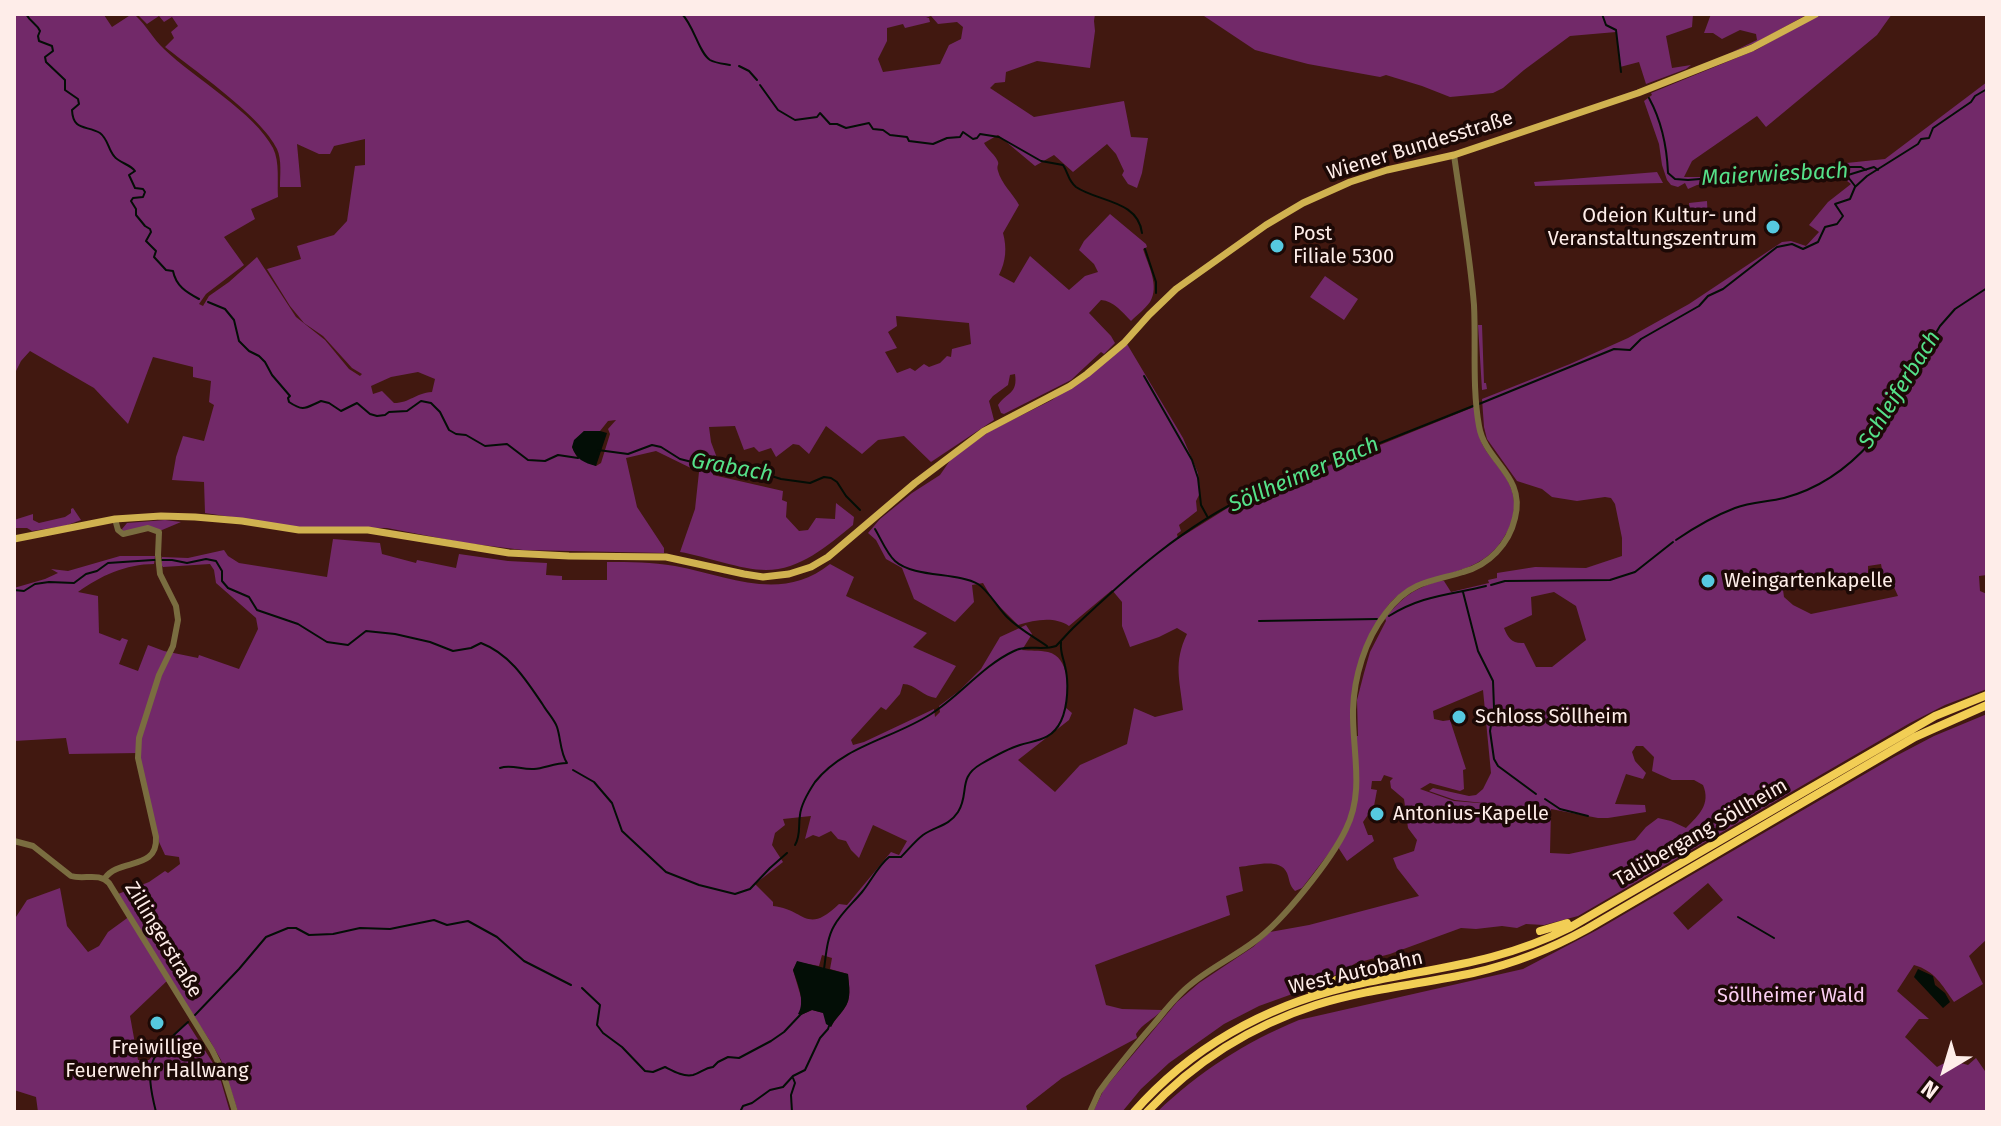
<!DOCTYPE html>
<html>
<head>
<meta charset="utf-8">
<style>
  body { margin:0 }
  #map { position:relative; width:2001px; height:1126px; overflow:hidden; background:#411810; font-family:"Fira Sans",sans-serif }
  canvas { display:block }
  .frame { position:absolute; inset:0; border:16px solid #feede9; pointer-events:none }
  .north { position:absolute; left:1905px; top:1030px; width:80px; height:80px; -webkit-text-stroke:6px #1c0906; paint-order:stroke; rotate:218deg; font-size:22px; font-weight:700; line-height:32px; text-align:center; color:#feede9 }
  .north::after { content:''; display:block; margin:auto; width:28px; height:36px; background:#feede9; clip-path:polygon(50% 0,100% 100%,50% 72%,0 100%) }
</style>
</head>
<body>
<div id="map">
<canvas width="2001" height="1126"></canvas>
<div class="frame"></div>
<div class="north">N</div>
</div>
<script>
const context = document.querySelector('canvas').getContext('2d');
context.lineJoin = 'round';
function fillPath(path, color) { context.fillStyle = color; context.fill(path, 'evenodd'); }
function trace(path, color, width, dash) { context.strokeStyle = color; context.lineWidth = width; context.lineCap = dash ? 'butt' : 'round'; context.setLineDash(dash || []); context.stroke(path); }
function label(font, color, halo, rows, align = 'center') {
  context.font = font + ' "Fira Sans",sans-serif'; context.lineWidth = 7; context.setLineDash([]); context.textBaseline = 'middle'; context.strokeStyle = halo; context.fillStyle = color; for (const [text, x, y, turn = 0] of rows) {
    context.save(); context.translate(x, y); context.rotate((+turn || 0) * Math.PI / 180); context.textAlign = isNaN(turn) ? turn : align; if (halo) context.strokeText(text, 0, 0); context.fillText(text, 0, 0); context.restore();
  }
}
const green = new Path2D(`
  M14 14 104 15 112 27 132 14 136 16C147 26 153 39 164 49 194 78 255 113 273 148 280 162 277 182 278 197L251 209 255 219 224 237 244 265 206 294 199 304 203 306 209 296 229 282 257 257 296 317 325 340 349 369 360 376 362 374 352 368 323 336 304 323 290 306 267 269 301 259 297 246 334 235 347 221 355 166 365 165V139L334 146 330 154H319L297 144 301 187H280C280 175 282 160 277 149 262 117 194 70 165 47L174 38 171 32 178 26 172 17 164 22 159 16 147 24 137 14H1095L1094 21 1095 31 1090 68 1037 61 1006 72 1005 82 995 83 990 88 1034 117 1124 101 1131 137 1148 138 1142 173 1137 188 1128 184 1122 175 1124 171 1116 154 1107 144 1073 172 1054 155 1035 166 998 135 984 143C988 150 993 153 996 158 1001 166 996 163 998 171 1001 183 1013 194 1019 205L1003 233C1007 248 1006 261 999 275L1014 283 1030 256 1069 290 1085 276 1098 272 1094 264 1079 250 1084 241 1110 214 1146 244 1147 247 1143 249C1148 265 1160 286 1150 302 1145 309 1137 315 1131 321 1122 312 1114 301 1101 300L1089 313 1111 336 1115 343 1104 354 1101 352 1071 380 1004 414 1001 413 998 405C1007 392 1018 394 1015 374L1010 375 1008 385 993 396 989 401 994 420 931 462 904 436 878 440 862 454 826 426 809 454 799 445 793 444 776 457 771 448 759 452 754 447 744 450 735 426 709 427 711 442 717 458 714 462 713 475 783 491 782 500 787 502 786 517 799 531 808 530 816 518 835 519 836 503 854 517 853 525C827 546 800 570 766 570 741 570 705 556 680 552L695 509 699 472 656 451 626 458 637 507 664 548V553L523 550 465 543 387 528 298 527 205 513 204 482 172 480 176 457 183 436 204 441 214 405 209 402 211 381 193 377V367L153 357 128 424 94 388 30 351 21 361 14 375ZM931 16 938 24 957 22 963 27 961 39 949 45 940 64 883 72 878 59 887 41V28L903 24 905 28 930 22 929 18H926ZM896 316 969 323 971 344 952 349 951 357 947 356 940 363 929 367 924 364 915 371 910 368 897 373 885 352 897 348 888 332 897 326ZM418 372 435 379 432 392C415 393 410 403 394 403L382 391 373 394 371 386 391 377ZM616 420 608 429 610 434 601 463 596 466 577 457 572 447 584 431H600L608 421Z
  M1201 14H1693L1692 27 1666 36 1672 68 1691 65 1686 69 1646 84 1639 62 1620 67 1616 32 1570 36 1524 70 1503 88 1493 93 1450 97 1422 86 1386 75 1380 77 1308 64 1255 50Z
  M1711 14H1808L1757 42 1732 52 1757 40 1756 34 1740 30 1722 39 1713 33H1704Z
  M1825 14H1892L1877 35 1766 127 1757 116 1692 161 1684 177H1712L1885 159 1987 82V575L1979 576 1980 591 1987 594V689L1945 705 1910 723 1578 916 1544 925 1526 924 1517 928 1502 926 1476 929 1461 928 1390 954 1356 963 1320 984 1259 1006 1224 1024 1169 1063 1141 1089 1122 1112H1093L1104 1089 1177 1002 1199 983 1253 947 1270 932 1309 925 1419 896 1397 868 1393 858 1414 851 1417 840 1408 828 1404 799 1391 788 1390 781 1393 778 1384 775 1381 781H1372L1371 789 1377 790 1374 806 1363 822 1368 835H1372L1374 841 1347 861 1336 844 1302 888 1295 891C1289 885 1290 881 1287 873 1280 857 1253 866 1239 867L1243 891 1226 896 1230 915 1095 965 1106 1005 1122 1009 1162 1010C1153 1020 1143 1023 1136 1034L1137 1038 1062 1078 1026 1106 1028 1112H238L221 1060 210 1041 169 979 130 1016 138 1060H149L162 1045 187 1022 218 1071 230 1112H38L36 1097 14 1090V920L27 900 60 888 67 926 88 952 99 946 108 932 130 916 118 894 149 882 165 871 168 873 180 864 179 857 165 855 159 842 139 753 69 754 66 738 14 741V588L45 579 58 573 51 569 68 571 120 556H155L154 564C126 564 100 576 78 592L98 596 99 633 120 641 122 638 128 640 119 664 138 671 148 645 164 651 198 658 199 655 239 669 258 629 256 618 216 583 214 570 210 564 163 567 161 564 162 557 188 558 224 550 228 556 239 563 327 577 333 539 380 543 382 554 416 563 417 560 456 568 459 554 508 561 547 563 546 575 562 576V580H607V562C630 562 652 562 675 566 729 576 781 603 830 564L854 577 846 596 927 633 913 647 956 666 936 698C924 697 915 684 903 684L900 694 886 710 881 707 851 740 853 745 864 742 934 709 935 717 940 712 939 706 959 691 981 669 1000 637 1026 625 1032 634 1022 650C1030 651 1039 650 1048 652 1070 657 1069 691 1065 707L1072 713 1069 720 1018 760 1055 792 1080 765 1127 744 1134 708 1155 717 1183 710C1180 680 1173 663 1187 634L1177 628 1159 637 1130 647 1122 626V602L1112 590 1069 626C1054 616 1035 620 1018 625L993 600 983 583 972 585 974 602 955 622 914 599 902 568 886 559 876 540 868 533 880 519 912 493 940 475 951 459 990 431 1052 400 1127 344 1183 438 1198 473 1200 493 1196 501 1197 511 1179 525 1181 531 1177 534 1178 539 1234 504 1474 407C1477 421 1477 437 1485 449 1496 466 1513 480 1514 502 1515 514 1511 527 1504 537 1478 582 1424 567 1390 603 1383 611 1366 640 1363 651 1360 658 1360 667 1359 675 1357 696 1354 716 1352 736H1358L1357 700 1364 673 1370 652 1386 621 1385 618C1405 595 1411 591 1440 580L1444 581 1451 592 1489 583 1488 580 1497 578V573L1535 567 1586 568 1622 556V538L1615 504 1611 498 1605 497 1577 501 1552 497 1542 489 1517 481 1487 439 1484 427 1482 399 1570 364 1628 338 1689 304 1782 242 1791 241 1806 246 1819 232 1809 225 1828 202 1851 184 1834 171 1749 178 1697 185 1688 189 1685 183 1678 187 1671 185 1667 180 1662 165 1659 144 1644 101 1652 95 1651 93 1756 50 1811 19ZM1881 564 1883 575 1888 574 1898 596 1811 614 1793 605 1784 597 1783 590 1823 572 1860 575 1868 573V566ZM1554 592 1576 606 1586 640 1552 667H1536L1524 643C1512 644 1508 638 1504 628L1532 615 1531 597ZM1483 690 1491 773 1483 789 1476 795 1469 796 1433 788 1429 791 1455 800 1502 805 1454 801 1420 789 1430 783 1460 791 1464 789 1463 770 1466 769 1450 720 1443 721 1434 719 1433 711ZM1636 746H1643L1654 757 1652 771 1672 780H1694L1703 785C1711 804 1699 815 1686 828L1671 821 1658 818 1646 827 1635 840 1569 854 1550 853 1551 809 1598 818H1608L1646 812 1645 805 1615 804 1626 774 1643 779 1646 773 1635 761 1632 752ZM811 816 805 839 813 835 819 837 831 831 838 839 846 841 851 850 859 858 873 825 907 841 899 855 891 852 847 905 839 904C806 936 805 909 773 906V902L755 884 783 862 772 845 775 833 785 825 783 819ZM822 955 832 958 830 969 848 974C849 986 852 999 844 1009 839 1016 835 1019 831 1027L824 1013 812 1010 801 1015V997L793 970 797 962 819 966Z
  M1657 172 1663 183 1535 186 1534 182Z
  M1707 201 1708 223 1691 224 1689 203Z
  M1325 276 1358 299 1344 320 1310 297Z
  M1478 325H1482L1484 383H1486L1487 389 1482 390Z
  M73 508 81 520 65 526 32 531 27 528H14V520L33 514V520L39 523 65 517 71 513V509Z
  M165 520 181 522 162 530 123 531 122 529 127 523Z
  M1987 714V939L1969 956 1983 984 1954 1002C1942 985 1935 971 1914 965L1897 991 1929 1019H1919L1905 1037 1937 1067 1950 1060 1968 1065 1976 1058 1987 1074V1112H1157C1199 1072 1245 1042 1299 1020L1523 969 1597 930 1894 757 1934 736ZM1708 883 1723 900 1688 930 1673 913Z`);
const water = new Path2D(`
  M584 431H600L607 433 596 466C584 463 576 459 572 447L574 440Z
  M797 961 848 974C849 986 852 999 844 1009 839 1016 835 1019 831 1027L826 1024 823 1013 812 1010 801 1015 798 1014C806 1001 797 983 793 970Z
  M1918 969 1933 976 1935 985 1945 993 1950 1002 1943 1008 1914 977Z`);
const stream = new Path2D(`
  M26 14C31 23 37 24 40 31L38 36 39 41 52 46 53 51 45 57 46 62 65 80V90L78 99 79 104 72 110C73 131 86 125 100 133 108 139 108 149 114 156 119 163 130 164 135 171L129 175 135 188 143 189 145 192 143 197 133 198 131 201 136 209V215L145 226 150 229 151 232 146 241 156 251 154 257 166 270 173 271C176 286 186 292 199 299
  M682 14C694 26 699 53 710 60 715 63 725 64 730 65
  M1602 14 1606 25 1616 30 1621 72
  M739 66 749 71 757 80
  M760 85 778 110 795 120 817 117 820 113 830 124H837L846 128 869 123 873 129 883 130 890 135 907 137 909 141 933 144 947 138 960 137 963 132 973 139 977 138 980 134 999 137 1041 161 1063 165C1068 172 1068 181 1076 187 1098 202 1138 200 1142 233
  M1649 98C1661 120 1667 148 1668 173L1675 179 1688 180 1844 167H1861L1866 170
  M1855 186 1848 177V175L1874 167 1878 170
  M1145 249 1156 282V293
  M208 302 225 309 234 320 239 341 249 351 259 356 265 362 272 375 290 396 288 398 289 402C304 412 305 408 321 401L329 403 341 411 357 403 370 414 377 416 385 415 389 412 407 411 421 401 431 403 440 412 449 430 456 434 466 435 485 446 507 444 528 460 545 461 558 455 578 458
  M1144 376 1192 460 1198 478 1201 505 1207 516
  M1479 404 1614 349 1630 350 1641 339 1699 306 1708 296 1723 289 1777 247 1792 244 1803 249 1818 242 1825 227 1837 224 1843 216 1835 204 1850 199 1855 187 1867 176 1918 144 1921 139 1929 138 1933 128 1971 102 1975 96 1987 89
  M598 450 628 454 652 445 661 447 680 459 736 473 749 469 781 479 810 483 824 477 831 478 837 482 846 496 860 510
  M875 529C881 539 887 554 895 561 914 578 957 572 978 584 988 590 998 608 1007 617 1019 629 1034 637 1047 646
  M1676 540C1695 527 1714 516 1735 508 1751 502 1768 502 1784 498 1818 489 1848 468 1871 442L1940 326 1955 309 1987 288
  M1491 585 1505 581 1610 580 1635 572 1673 542
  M14 590 24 591 35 584 49 582 74 583 86 574 97 571 108 563 153 560H172L187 563 206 559 216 561 222 571V581L228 588 249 597 257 610 298 624 327 642 348 645 366 631 395 634 430 642 453 651 471 648 481 643C510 654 526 680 543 705 547 712 554 719 557 727 561 739 560 752 567 763 555 763 545 768 534 769 522 770 511 764 500 768
  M1463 592 1478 651 1493 681 1494 708 1490 731 1494 759 1498 766 1536 794
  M1389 616C1422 595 1450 595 1486 586
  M1259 621 1377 619
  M573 770 594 782 612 803 622 831 666 872 699 885 735 894 750 889 770 868 787 853
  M1545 799 1560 809 1588 816
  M795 845C801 835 798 827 800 815 801 805 809 791 815 782 845 745 892 739 931 714 960 696 982 666 1014 651 1027 644 1042 651 1056 646 1062 640 1067 634 1073 628 1128 576 1184 525 1254 493L1473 406
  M1738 917 1774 938
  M824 969C826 955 827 938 834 926 841 913 853 903 862 892 871 881 878 866 889 857H901C908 850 915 841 923 835 936 826 949 826 958 812 970 793 957 778 981 764 993 757 1007 749 1020 745 1037 740 1052 740 1061 721 1068 706 1069 682 1065 666 1063 657 1060 652 1061 642
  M582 988 600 1005 597 1025 603 1033 622 1047 645 1071 653 1072 665 1067C673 1071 683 1077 693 1075 701 1073 704 1068 713 1067L718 1062 728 1057 739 1058 771 1041 784 1032 801 1014
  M195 1015 239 969 266 937 288 928H296L309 935 333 934 360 928 390 929 434 920 447 925 468 921 497 937 524 961 571 985
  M156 1112C143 1060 151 1056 188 1022
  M740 1112 743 1106 752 1103 770 1090 783 1087 793 1076 805 1070 820 1038 828 1029 829 1026
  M792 1112 791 1095 795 1083 793 1078`);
const minor = new Path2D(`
  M14 841 33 846 71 876C84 880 99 872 109 883L212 1050 222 1070 235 1112
  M105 878C119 858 158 871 156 837L138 758 139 738 159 675 173 646 178 620 176 606 160 574 158 555 159 532 148 528 123 534 118 530 115 519
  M1090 1112 1099 1092 1107 1081C1122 1062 1137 1043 1153 1025 1165 1011 1176 996 1190 985 1210 968 1234 957 1255 941 1282 922 1332 859 1346 829 1365 791 1352 750 1353 710 1354 677 1365 640 1385 614 1393 603 1404 592 1417 586 1432 579 1448 577 1463 572 1489 565 1509 544 1515 518 1526 475 1485 462 1479 426 1472 387 1476 345 1474 305 1470 255 1461 205 1454 155`);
const major = new Path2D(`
  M14 539 115 519 161 516 195 517 242 521 299 530H368L509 553 569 556 666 557 744 574 763 577 789 574 811 567 828 557 915 483 984 431 1070 386 1087 374 1124 343 1149 315 1176 289 1266 225 1303 203 1350 182 1387 170 1454 155 1638 93 1752 48 1816 14`);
const highway = new Path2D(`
  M1540 931 1567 923
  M1312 992 1340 978
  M1134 1112C1190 1048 1264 1007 1346 987 1425 968 1494 966 1569 928L1935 716 1987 695
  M1147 1112C1194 1062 1251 1026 1316 1005 1367 989 1421 984 1473 973 1513 964 1551 949 1587 929L1915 737 1987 705`);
const markers = [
  [1773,227,8,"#56c9e0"],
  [1277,246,8,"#56c9e0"],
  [1708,581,8,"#56c9e0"],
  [1459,717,8,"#56c9e0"],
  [1377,814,8,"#56c9e0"],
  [157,1023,8,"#56c9e0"]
];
const streetNames = [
  ["Wiener Bundesstraße",1420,146,-17],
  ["Talübergang Söllheim",1701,833,-30],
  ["Zillingerstraße",163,940,59],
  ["West Autobahn",1356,973,-13]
];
const poiNames = [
  ["Odeion Kultur- und",1757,216,"right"],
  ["Veranstaltungszentrum",1757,239,"right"],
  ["Post",1293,234],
  ["Filiale 5300",1293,257],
  ["Weingartenkapelle",1724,581],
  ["Schloss Söllheim",1475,717],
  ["Antonius-Kapelle",1393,814],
  ["Freiwillige",157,1048,"center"],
  ["Feuerwehr Hallwang",157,1071,"center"]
];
const parkNames = [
  ["Söllheimer Wald",1791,996]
];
const waterNames = [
  ["Maierwiesbach",1775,175,-3],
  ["Schleiferbach",1900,390,-58],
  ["Grabach",732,468,10],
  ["Söllheimer Bach",1304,475,-23]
];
fillPath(green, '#722969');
fillPath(water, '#030e06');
trace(stream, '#030e06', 2);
trace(minor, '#7a6d40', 6);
trace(major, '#d0b250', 7);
trace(highway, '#f2ce55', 8);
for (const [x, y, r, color] of markers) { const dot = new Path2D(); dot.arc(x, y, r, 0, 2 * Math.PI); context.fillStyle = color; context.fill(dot); trace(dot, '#1c0906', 3); }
label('20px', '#feede9', '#1c0906', streetNames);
label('20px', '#feede9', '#1c0906', poiNames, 'left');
label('20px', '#fbcef2', '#1c0906', parkNames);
label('italic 22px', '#55e189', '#1c0906', waterNames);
</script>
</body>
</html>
